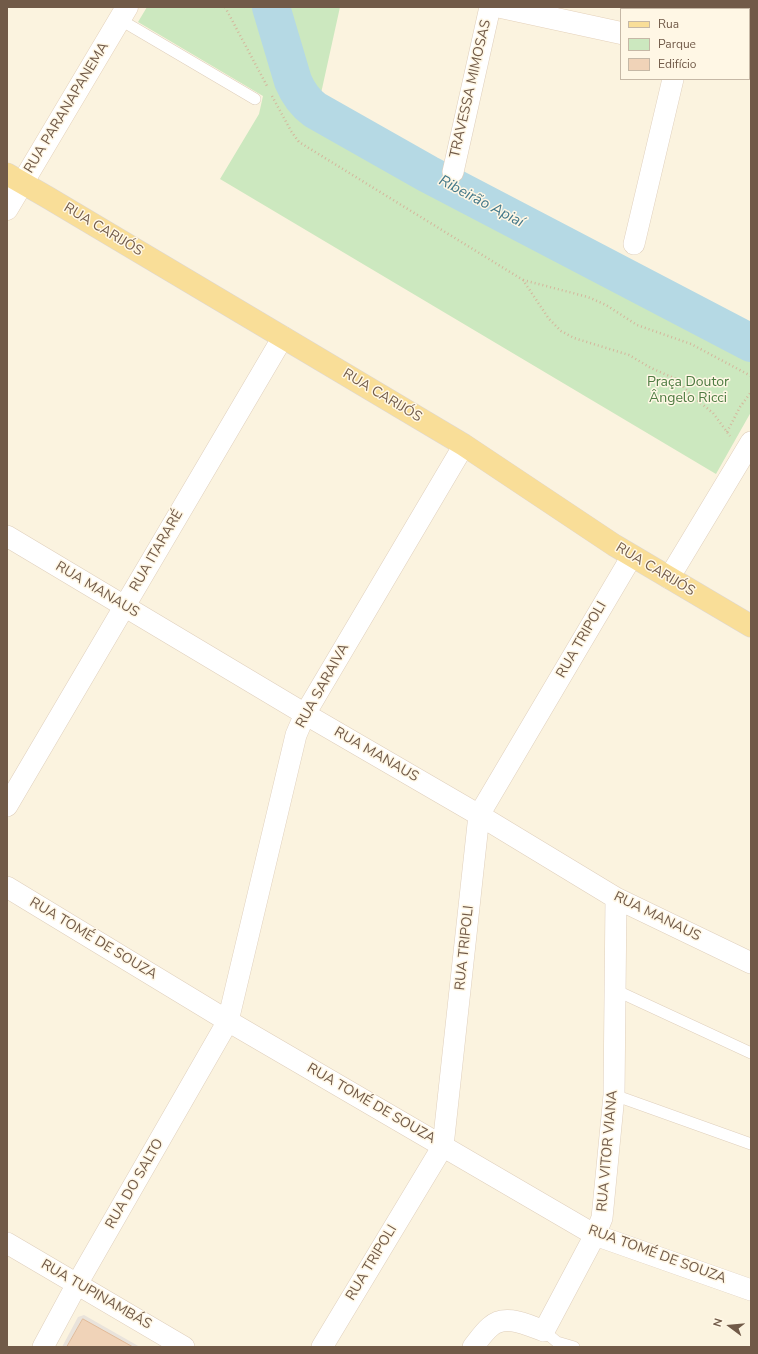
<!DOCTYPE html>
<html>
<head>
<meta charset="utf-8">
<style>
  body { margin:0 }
  #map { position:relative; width:758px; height:1354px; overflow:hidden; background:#fbf3df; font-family:"Nunito Sans",sans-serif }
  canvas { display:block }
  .frame { position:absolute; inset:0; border:8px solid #715a48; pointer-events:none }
  .legend { position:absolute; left:620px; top:8px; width:130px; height:72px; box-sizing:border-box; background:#fff7e5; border:1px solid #c6b8a6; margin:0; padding:5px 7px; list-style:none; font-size:12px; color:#715a48 }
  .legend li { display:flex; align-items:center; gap:8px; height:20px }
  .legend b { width:20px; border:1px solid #c6b8a6 }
  .north { position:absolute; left:710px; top:1306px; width:40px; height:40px; -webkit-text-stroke:3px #fff7e5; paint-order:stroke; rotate:286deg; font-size:11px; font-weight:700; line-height:16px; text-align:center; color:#715a48 }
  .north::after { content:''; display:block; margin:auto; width:14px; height:18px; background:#715a48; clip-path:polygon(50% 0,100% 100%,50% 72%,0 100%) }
</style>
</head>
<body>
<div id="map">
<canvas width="758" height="1354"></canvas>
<div class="frame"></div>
<ul class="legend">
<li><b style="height:5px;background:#f9de98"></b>Rua</li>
<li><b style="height:11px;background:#cce8bf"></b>Parque</li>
<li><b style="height:11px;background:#f0d3b8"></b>Edifício</li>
</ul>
<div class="north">N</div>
</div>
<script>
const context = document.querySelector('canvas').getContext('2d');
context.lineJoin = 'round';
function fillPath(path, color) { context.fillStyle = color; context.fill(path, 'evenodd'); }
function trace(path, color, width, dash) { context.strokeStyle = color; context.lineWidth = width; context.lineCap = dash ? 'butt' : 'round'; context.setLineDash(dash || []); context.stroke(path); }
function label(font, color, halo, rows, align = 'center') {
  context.font = font + ' "Nunito Sans",sans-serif'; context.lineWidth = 3; context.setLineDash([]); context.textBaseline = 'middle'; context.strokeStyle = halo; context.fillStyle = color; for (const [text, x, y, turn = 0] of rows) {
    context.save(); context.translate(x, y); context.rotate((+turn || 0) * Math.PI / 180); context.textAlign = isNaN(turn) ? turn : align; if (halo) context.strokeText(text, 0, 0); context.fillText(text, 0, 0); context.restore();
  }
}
const industrial = new Path2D(`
  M84 1315 140 1347H62L78 1317Z`);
const education = new Path2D(`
  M635 7H751V35L749 34V9H644Z`);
const green = new Path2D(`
  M147 7H340L318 107 297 96 299 111 751 360V412L716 474 220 179 259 114 263 96 138 22Z`);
const river = new Path2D(`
  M271 7 293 81C298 93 304 102 315 110L428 174 751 343`);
const building = new Path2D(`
  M83 1319 133 1347H67Z`);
const path = new Path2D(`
  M225 7 267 86
  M272 96 291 131 299 142 523 280 549 319 561 331 574 338 629 355 651 368 676 379 692 396 713 413 730 436
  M523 280 588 297 606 305 637 325 691 344 751 376
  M727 432 740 407 751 392`);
const lane = new Path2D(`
  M119 19 255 99
  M615 990 751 1053
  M614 1095 751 1144
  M544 1331 557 1342 574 1347`);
const street = new Path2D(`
  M453 172 490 7
  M634 244 673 79
  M7 536 305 714 479 815 616 898 751 963
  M669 578 751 442
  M7 806 283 337
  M7 887 228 1021 595 1235 751 1290
  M7 1243 184 1347
  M43 1347 77 1284 228 1021 296 735 305 714 464 445
  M322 1347 443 1146 479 815 632 556
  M473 1347C478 1341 483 1333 490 1327 505 1313 527 1325 544 1331L595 1235 602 1218 614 1095 616 898`);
const secondary = new Path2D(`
  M501 7 621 33
  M749 61 751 62
  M7 209 127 7`);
const primary = new Path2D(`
  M7 174 47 197 464 445 614 545 751 626`);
const streetNames = [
  ["TRAVESSA MIMOSAS",471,89,-77],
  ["RUA PARANAPANEMA",67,108,-59],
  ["RUA CARIJÓS",103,230,31],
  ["RUA CARIJÓS",382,396,31],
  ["RUA ITARARÉ",157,551,-60],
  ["RUA CARIJÓS",655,570,31],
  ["RUA MANAUS",97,590,31],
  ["RUA TRIPOLI",582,640,-60],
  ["RUA SARAIVA",323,686,-61],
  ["RUA MANAUS",376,755,30],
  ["RUA MANAUS",657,917,26],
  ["RUA TOMÉ DE SOUZA",93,939,31],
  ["RUA TRIPOLI",465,948,-84],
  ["RUA TOMÉ DE SOUZA",371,1104,30],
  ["RUA VITOR VIANA",608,1151,-85],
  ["RUA DO SALTO",135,1184,-60],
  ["RUA TOMÉ DE SOUZA",657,1255,20],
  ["RUA TRIPOLI",372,1263,-59],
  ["RUA TUPINAMBÁS",96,1295,30]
];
const parkNames = [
  ["Praça Doutor",688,383],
  ["Ângelo Ricci",688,399]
];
const waterNames = [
  ["Ribeirão Apiaí",481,202,28]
];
fillPath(industrial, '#e9e3db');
fillPath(education, '#f0dcf7');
fillPath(green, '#cce8bf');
trace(river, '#b5d9e4', 38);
fillPath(building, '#f0d3b8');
trace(building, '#e2bb99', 1);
trace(lane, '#dfcfbc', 12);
trace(street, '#dfcfbc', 22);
trace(secondary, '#e4d1ba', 23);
trace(primary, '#ddd7d3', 23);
trace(path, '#d4b69c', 2.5, [1, 3]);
trace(lane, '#fff', 11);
trace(street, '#fff', 21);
trace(secondary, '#fff', 22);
trace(primary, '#f9de98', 22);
label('14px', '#715a48', '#fff7e5', streetNames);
label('14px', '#4f7c43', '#fff7e5', parkNames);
label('italic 15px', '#45798a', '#fff7e5', waterNames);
</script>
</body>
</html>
